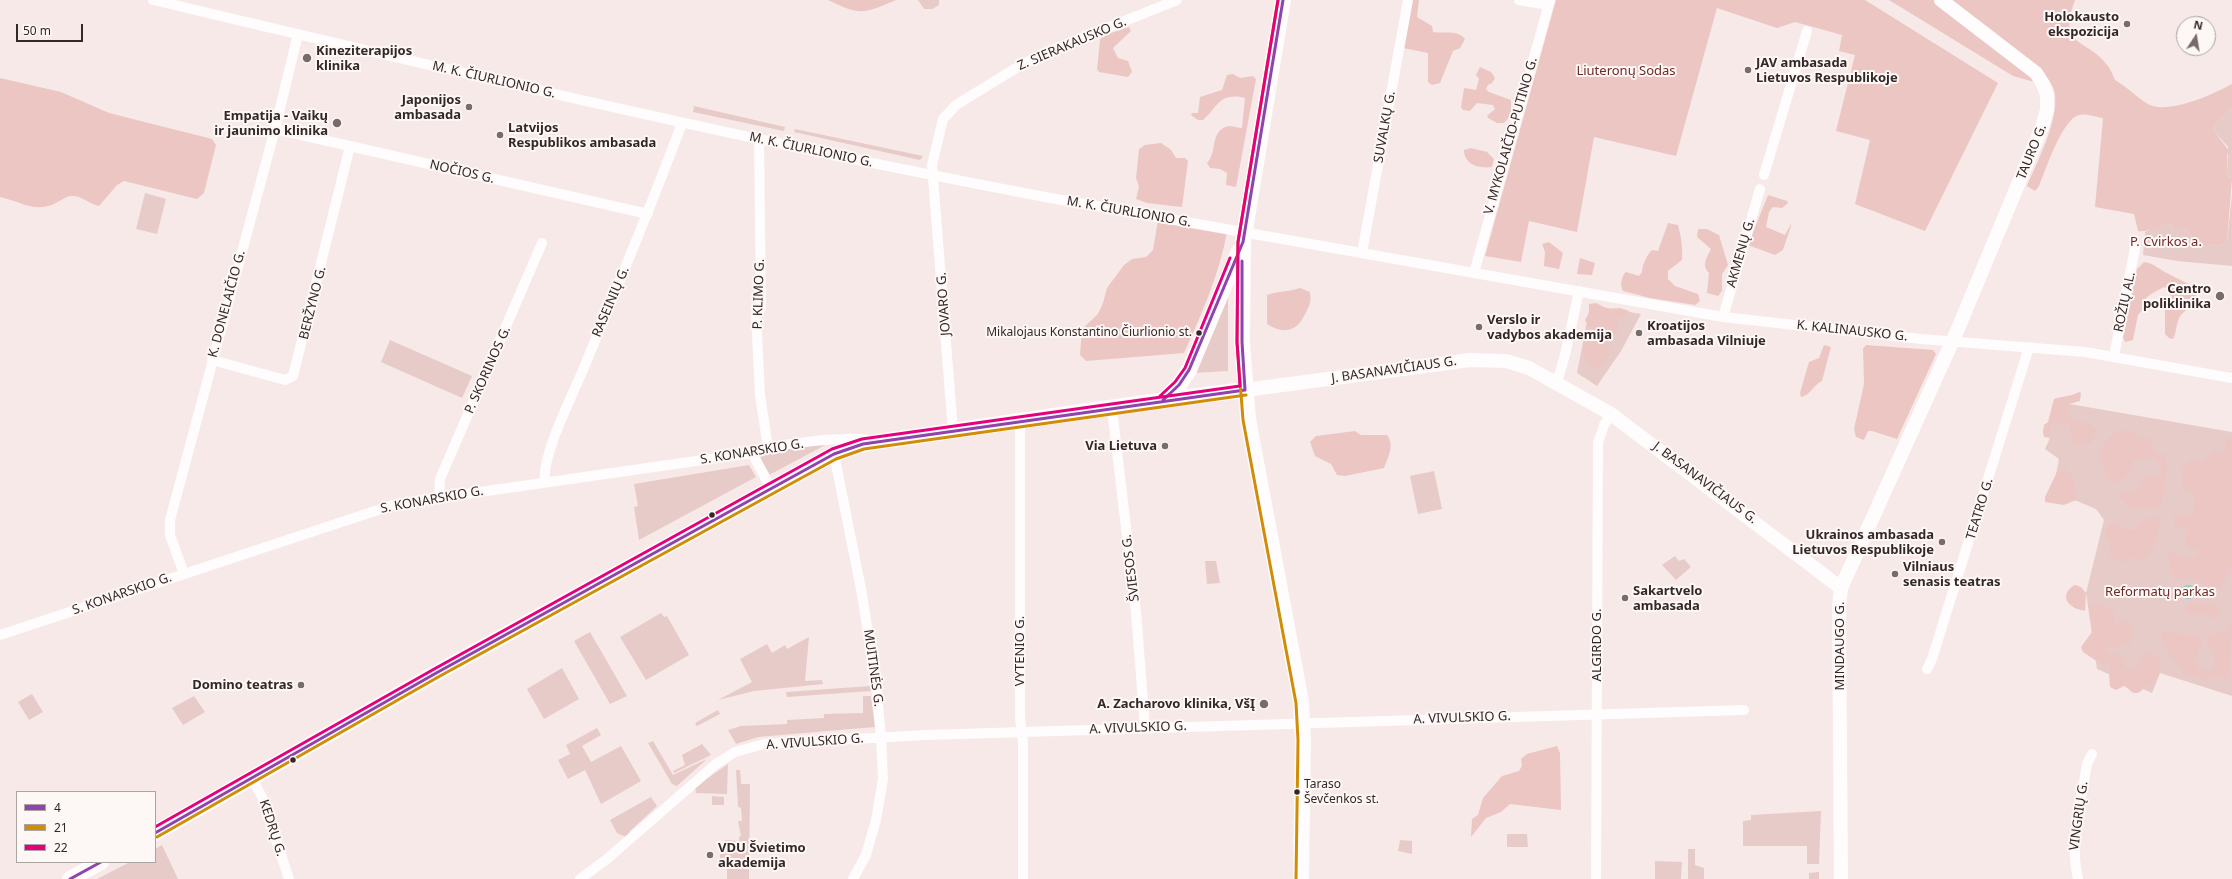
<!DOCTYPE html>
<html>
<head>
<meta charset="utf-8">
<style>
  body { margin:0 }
  #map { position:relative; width:2232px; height:879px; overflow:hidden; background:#f7e9e8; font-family:"Noto Sans",sans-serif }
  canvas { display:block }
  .legend { position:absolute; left:16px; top:791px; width:140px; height:72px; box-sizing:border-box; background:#fdf7f6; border:1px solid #aca4a3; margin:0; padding:5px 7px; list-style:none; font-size:12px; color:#332827 }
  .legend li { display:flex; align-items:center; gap:8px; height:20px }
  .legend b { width:20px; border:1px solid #aca4a3 }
  .north { position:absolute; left:2176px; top:16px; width:40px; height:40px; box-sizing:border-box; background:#fdf7f6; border:1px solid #aca4a3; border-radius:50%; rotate:12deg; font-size:11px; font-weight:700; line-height:16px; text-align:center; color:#332827 }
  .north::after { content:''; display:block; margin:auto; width:14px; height:18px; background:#786c6b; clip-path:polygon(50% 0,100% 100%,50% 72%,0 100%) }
  .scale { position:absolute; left:16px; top:24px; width:67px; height:18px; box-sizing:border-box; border:2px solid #332827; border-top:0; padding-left:5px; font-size:12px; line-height:14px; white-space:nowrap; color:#332827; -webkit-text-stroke:3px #fdf7f6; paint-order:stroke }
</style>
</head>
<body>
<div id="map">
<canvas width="2232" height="879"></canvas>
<ul class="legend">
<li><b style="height:5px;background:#8e44ad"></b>4</li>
<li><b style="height:5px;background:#d08d08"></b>21</li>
<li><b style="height:5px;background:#e5007d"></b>22</li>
</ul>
<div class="north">N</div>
<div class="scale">50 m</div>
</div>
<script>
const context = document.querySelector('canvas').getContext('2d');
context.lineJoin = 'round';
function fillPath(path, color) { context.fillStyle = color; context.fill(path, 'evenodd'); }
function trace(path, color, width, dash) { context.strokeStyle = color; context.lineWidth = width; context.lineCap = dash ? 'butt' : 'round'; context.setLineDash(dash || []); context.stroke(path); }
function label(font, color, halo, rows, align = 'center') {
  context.font = font + ' "Noto Sans",sans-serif'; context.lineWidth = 4; context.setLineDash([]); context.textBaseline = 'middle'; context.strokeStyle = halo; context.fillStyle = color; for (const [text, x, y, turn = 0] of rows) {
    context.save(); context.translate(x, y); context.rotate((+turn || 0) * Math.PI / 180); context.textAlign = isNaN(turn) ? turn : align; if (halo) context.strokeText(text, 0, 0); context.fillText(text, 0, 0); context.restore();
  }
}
const green = new Path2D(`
  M918 0H939V5L932 9H924Z
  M694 106 785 127 784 131 693 112Z
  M2232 108V179L2227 175 2228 147 2215 132 2214 126Z
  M795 129 923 156 920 160 794 132Z
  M145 193 166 199 157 234 136 229Z
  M2232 195V266L2177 261 2143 255 2145 232 2163 223H2169L2174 228H2185C2190 234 2196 244 2203 245 2209 245 2213 244 2219 246L2227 241Z
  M1228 291V371L1194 373Z
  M1590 305 1641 314 1621 351 1597 386 1577 373Z
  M390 340 472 376 462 398 381 362Z
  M2058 402 2232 432V696L2160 673 2152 693 2097 669 2086 593 2104 520 2096 509 2053 491 2059 459 2045 449 2050 438Z
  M829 443 769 475 760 458 764 452Z
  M749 465 756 477 639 540 634 507 638 506 634 484Z
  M1434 471 1442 509 1418 514 1410 476Z
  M1675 556 1679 561 1684 559 1691 567 1676 580 1662 565Z
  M1205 561H1216L1220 583 1207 584Z
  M661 613 664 617 667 616 689 655 646 680 620 637Z
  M590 632 627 696 610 704 574 641Z
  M809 637 805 681 822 680 823 684 754 691 718 700 752 682 740 659 767 644 772 653 785 645 787 649Z
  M562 668 579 699 544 719 527 689Z
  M870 686 871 691 787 697 786 692Z
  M32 694 43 712 29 720 18 702Z
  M194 696 205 712 183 725 172 708Z
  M863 696H871L875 727 758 737 736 744 728 730 741 726 787 724V720L824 718V714L863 713Z
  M718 710 720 714 697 726 695 723Z
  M597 728 601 735 582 746 591 762 621 746 641 781 601 804 585 770 568 779 558 760 570 754 566 745Z
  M653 741 673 775 707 759 677 786 672 784 648 743Z
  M702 744 711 755 674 773 673 771 685 765 682 755Z
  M728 764 727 794 696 793 695 787Z
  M736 770H740L741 784H750L749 879H727V867H718L720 864V845H725V840L739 841V837L741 836 738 821H742L741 808 738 807Z
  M712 796 724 797V805H712Z
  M651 797 657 806 629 832 631 834 626 837 617 833 610 820Z
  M1821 811 1819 864H1807V846H1743V821L1751 820V815Z
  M1527 834 1528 847H1507V834Z
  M1400 840 1412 841V854L1398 851Z
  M162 845 178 879H97L130 862H155V849Z
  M1688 849H1695V865L1704 868V879H1688Z
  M1655 861 1682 862 1681 879H1655Z
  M1819 872V879H1809V873Z`);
const forest = new Path2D(`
  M828 0H896C863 14 861 16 828 0Z
  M1410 0H1419L1417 17 1432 26 1433 32C1445 34 1456 29 1465 39L1460 48 1453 51 1440 83 1432 85 1428 82V53L1403 48Z
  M1556 0H1865L1998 83 1925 231 1855 204 1870 140 1836 131 1855 55 1839 51 1842 35 1795 22 1777 28 1717 8 1676 156 1594 137 1577 232 1529 221 1521 262 1485 256Z
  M1889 0H2075C2057 49 2087 37 2108 66 2111 70 2113 76 2115 80 2128 87 2139 100 2150 105 2170 114 2214 94 2232 84V108L2214 126 2215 132 2229 151 2227 155V175L2232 179 2227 241 2219 246C2213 244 2209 245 2203 245 2196 244 2190 234 2185 228H2174L2169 223C2157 224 2150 233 2138 231L2134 214 2095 207 2103 118C2096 117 2086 113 2079 115 2063 118 2045 171 2039 186L2035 191 2027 186C2037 162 2071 99 2047 79L2038 83 2013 76Z
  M1129 27 1131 31 1113 48 1118 58 1128 61 1132 72 1128 77 1099 72 1097 69 1100 40 1102 36Z
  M1480 67 1491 72 1495 78 1492 83 1488 85 1486 89 1489 92 1511 100V115L1504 123H1497L1488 118 1487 116 1495 109 1493 105 1477 103 1470 111 1463 110 1461 107 1464 88 1476 90 1479 79 1476 75Z
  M1233 74 1240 78 1253 76 1256 79 1236 187 1226 185 1227 173 1220 169 1210 168 1207 163C1218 152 1209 130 1229 126 1233 126 1238 128 1242 128L1245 98C1219 92 1219 106 1203 120H1198L1191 115 1192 113H1198L1200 97 1222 90 1227 75Z
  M0 78 61 92 109 113 212 139 216 145 204 193 197 199 124 181 117 185 99 206C89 204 81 195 71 196 64 196 56 205 48 206 32 211 16 200 0 197Z
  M1161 143 1171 150 1176 158H1185L1188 161 1182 207 1147 203 1136 199 1139 187 1136 178 1139 149 1145 145Z
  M1471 148 1487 152 1494 159 1492 167C1478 169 1464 164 1464 150Z
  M1768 195 1787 201 1788 203 1782 208 1773 207 1769 212 1766 227 1785 235 1791 224V226L1783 250 1775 255 1748 245Z
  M1158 220 1227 232C1219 275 1202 313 1184 353L1086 361 1080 355 1082 329 1098 314 1103 303 1107 288 1124 265 1132 259 1146 257 1153 250Z
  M1668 223 1678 225C1681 236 1683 248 1682 260L1668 271V279L1675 286 1698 294 1700 301 1695 305 1650 298 1623 291C1620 284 1621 280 1624 274L1626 272 1639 276 1642 272C1642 265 1647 255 1652 250L1658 251Z
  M1698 229H1707L1719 235 1728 265 1722 274V291L1718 296 1707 293 1709 273C1701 265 1707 257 1711 249L1697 237Z
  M1549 242 1563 253 1559 269 1544 266 1545 252 1542 244Z
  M1580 258 1595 263 1592 275 1577 274Z
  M2144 262C2155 263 2159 270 2169 274 2179 280 2206 288 2192 305 2189 309 2184 311 2181 315 2176 321 2177 332 2173 339L2169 338 2165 334V308L2171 294 2169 290 2164 287C2158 290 2150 294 2145 299V306L2138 315 2133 340 2125 342 2123 337 2137 269Z
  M1300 288 1310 292C1312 304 1308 308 1303 318 1295 333 1280 333 1267 324V295C1278 291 1289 292 1300 288Z
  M1596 303 1608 309 1620 308 1629 311V314L1619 319C1616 325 1621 332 1613 336 1610 338 1607 336 1604 338L1605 345 1611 350 1604 364 1599 368C1588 365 1581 357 1584 345L1595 337 1596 332 1590 328 1585 320 1589 313V304Z
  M1824 345 1831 347 1822 381C1813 385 1811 395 1801 397L1800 393 1809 362 1819 358Z
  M1866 345 1933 350 1936 354 1897 439 1872 431H1868L1864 440 1856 437 1854 429 1864 384 1863 349Z
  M2079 392 2081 393 2080 401 2069 404 2066 415C2074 423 2086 418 2097 430L2091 443 2074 446 2069 423 2053 425 2050 438 2044 437 2043 432 2044 425 2048 422 2054 399C2063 396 2070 397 2079 392Z
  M2123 430C2134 430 2139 438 2149 438L2156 452 2165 455 2167 468 2162 503C2148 514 2130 511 2119 496L2121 493 2138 491 2145 477 2160 474 2161 467 2156 459 2152 457C2145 460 2140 458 2133 461 2131 474 2124 484 2110 482 2106 474 2106 467 2100 459 2101 446 2109 433 2123 430Z
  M1355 431 1361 435H1387C1395 446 1388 457 1384 468L1345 476 1337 475 1331 464 1315 456 1310 442 1316 436Z
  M2227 438 2232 439V567L2221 587 2217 590 2210 589 2189 578 2174 579C2170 572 2172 564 2167 558L2169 552C2181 554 2185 562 2199 554L2197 550 2189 548 2185 541 2188 533 2187 528 2175 527 2173 518C2178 513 2183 514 2189 516 2196 509 2196 501 2193 493L2182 488V468L2190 460 2199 462 2215 451 2223 452 2227 449 2225 441Z
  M2065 469C2075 474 2076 491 2076 500L2064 505 2045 502V497L2057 472Z
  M2154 516 2160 517C2158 533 2157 552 2141 560L2133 557 2123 562 2115 560 2109 556 2111 541 2106 537 2105 530 2109 525 2114 523 2127 530H2135L2141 522Z
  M2075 585 2081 587 2086 593 2085 611C2081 610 2075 609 2072 606 2062 600 2066 589 2075 585Z
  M2191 602 2218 606 2220 614 2216 619 2204 614 2190 615 2186 611V607Z
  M2089 605H2099L2114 611 2115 623C2119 623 2122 621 2125 621 2135 622 2133 638 2130 644L2114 648 2107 646 2105 650 2125 657V668L2132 671 2140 663 2144 654C2167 648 2165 680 2145 688 2142 689 2140 693 2137 693 2131 694 2129 688 2124 686L2116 690 2110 687 2109 674 2111 665 2104 666 2083 652 2081 647 2092 632Z
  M2230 622 2232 624 2228 682 2218 676 2204 680 2184 674 2161 641 2162 633 2167 632 2199 636 2203 640C2199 651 2194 656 2198 668L2207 670 2213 668C2217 654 2212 652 2207 642L2210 634 2224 632Z
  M1557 746 1560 753 1561 810 1510 804 1501 812 1486 818 1471 837 1472 819 1478 815 1483 798 1502 776 1519 771 1522 766 1521 759 1527 754Z`);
const water = new Path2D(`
  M2181 592a7 7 0 1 1 14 0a7 7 0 1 1-14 0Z`);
const street = new Path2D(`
  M153 0C449 70 746 141 1045 197L1723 317 1921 339 2085 352 2232 378
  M1519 0 1548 5
  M275 129 648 214
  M759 140 761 308 756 314 760 395 768 448
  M1764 175 1807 31
  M1362 253 1408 0
  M1474 273 1550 0
  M1723 317 1760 189
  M2114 356 2135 248
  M212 360 285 380 293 376 350 146
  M1557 382 1565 355 1579 291
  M1112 409 1136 612 1145 727
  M1020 422V718L1023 744V879
  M953 432 932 165 943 119 956 105 1021 65 1047 52 1177 0
  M752 453 771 488
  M834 454 862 594 877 692 881 738 883 779 876 820 866 855 853 879
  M545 482C541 455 574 393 585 365 618 285 652 205 682 123
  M439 497 440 479 542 243
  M184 574 170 535V520L275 129 298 34
  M0 635 396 504 752 453C770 444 848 436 867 440
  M1927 669 1932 659 2029 347
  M252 778 262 797 289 879
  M580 879 607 859 716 764 735 752 764 744 926 735 1744 710
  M1596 879 1598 443 1604 425 1611 414
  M2078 879C2069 841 2081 802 2087 764L2092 754`);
const secondary = new Path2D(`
  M1245 390 1470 360 1506 361 1529 368 1611 414 1841 588
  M1841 879 1839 606 1841 588 1957 331 2042 127 2047 110V95L2043 84 2036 73 1941 0`);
const primary = new Path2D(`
  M1283 0 1243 242 1242 342 1248 419 1301 702 1303 740 1301 879
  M1163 400 1179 385 1189 370 1239 251
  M155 833 438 672 834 454 863 444C990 426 1117 405 1245 390
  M70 879 101 862`);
const bus1 = new Path2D(`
  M1242 261V342L1245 390
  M1163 400 1179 385 1189 370 1243 242 1283 0
  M155 833 438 672 834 454 863 444 1245 390
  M70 879 101 862`);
const bus2 = new Path2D(`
  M1278 0 1238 242 1237 342 1243 420 1296 703 1298 740 1296 879
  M157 837 440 676 836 459 864 449 1246 395`);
const bus3 = new Path2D(`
  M1160 396 1175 382 1185 368 1230 258
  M155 827 436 668 832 449 862 439 1240 386 1237 342 1238 242 1278 0`);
const markers = [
  [2127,24,4,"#786c6b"],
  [307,58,5,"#786c6b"],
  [1748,70,4,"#786c6b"],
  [469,107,4,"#786c6b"],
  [337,123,5,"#786c6b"],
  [500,135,4,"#786c6b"],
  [2220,296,5,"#786c6b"],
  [1479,327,4,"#786c6b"],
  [1199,333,3.5,"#332827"],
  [1639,333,4,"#786c6b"],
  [1165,446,4,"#786c6b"],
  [712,515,3.5,"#332827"],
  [1942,542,4,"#786c6b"],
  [1895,574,4,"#786c6b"],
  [1625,598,4,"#786c6b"],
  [301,685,4,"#786c6b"],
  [1264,704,5,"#786c6b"],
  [293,760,3.5,"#332827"],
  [1297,792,3.5,"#332827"],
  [710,855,4,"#786c6b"]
];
const busNames = [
  ["Mikalojaus Konstantino Čiurlionio st.",1192,333],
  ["Taraso",1304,785,"left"],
  ["Ševčenkos st.",1304,800,"left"]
];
const poiNames = [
  ["Holokausto",2119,17],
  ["ekspozicija",2119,32],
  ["Kineziterapijos",316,51,"left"],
  ["klinika",316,66,"left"],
  ["JAV ambasada",1756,63,"left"],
  ["Lietuvos Respublikoje",1756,78,"left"],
  ["Japonijos",461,100],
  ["ambasada",461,115],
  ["Empatija - Vaikų",328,116],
  ["ir jaunimo klinika",328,131],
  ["Latvijos",508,128,"left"],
  ["Respublikos ambasada",508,143,"left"],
  ["Centro",2211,289],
  ["poliklinika",2211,304],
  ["Verslo ir",1487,320,"left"],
  ["vadybos akademija",1487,335,"left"],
  ["Kroatijos",1647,326,"left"],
  ["ambasada Vilniuje",1647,341,"left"],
  ["Via Lietuva",1157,446],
  ["Ukrainos ambasada",1934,535],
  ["Lietuvos Respublikoje",1934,550],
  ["Vilniaus",1903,567,"left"],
  ["senasis teatras",1903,582,"left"],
  ["Sakartvelo",1633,591,"left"],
  ["ambasada",1633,606,"left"],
  ["Domino teatras",293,685],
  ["A. Zacharovo klinika, VšĮ",1255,704],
  ["VDU Švietimo",718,848,"left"],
  ["akademija",718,863,"left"]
];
const streetNames = [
  ["Z. SIERAKAUSKO G.",1072,44,-23],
  ["M. K. ČIURLIONIO G.",494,80,13],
  ["SUVALKŲ G.",1385,127,-80],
  ["V. MYKOLAIČIO-PUTINO G.",1511,136,-74],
  ["M. K. ČIURLIONIO G.",811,150,12],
  ["TAURO G.",2032,152,-68],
  ["NOČIOS G.",462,172,13],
  ["M. K. ČIURLIONIO G.",1129,212,10],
  ["AKMENŲ G.",1741,253,-74],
  ["P. KLIMO G.",759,294,-88],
  ["RASEINIŲ G.",611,302,-67],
  ["ROŽIŲ AL.",2125,302,-78],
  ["BERŽYNO G.",313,303,-76],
  ["K. DONELAIČIO G.",227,304,-75],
  ["JOVARO G.",944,304,-94],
  ["K. KALINAUSKO G.",1852,331,6],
  ["P. SKORINOS G.",488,370,-66],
  ["J. BASANAVIČIAUS G.",1394,370,-8],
  ["S. KONARSKIO G.",752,452,-9],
  ["J. BASANAVIČIAUS G.",1705,483,37],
  ["S. KONARSKIO G.",432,500,-10],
  ["TEATRO G.",1980,509,-73],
  ["ŠVIESOS G.",1131,568,-97],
  ["S. KONARSKIO G.",122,594,-19],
  ["ALGIRDO G.",1597,645,-90],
  ["MINDAUGO G.",1840,646,-90],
  ["VYTENIO G.",1020,651,-90],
  ["MUITINĖS G.",873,668,82],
  ["A. VIVULSKIO G.",1462,718,-2],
  ["A. VIVULSKIO G.",1138,728,-2],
  ["A. VIVULSKIO G.",815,742,-4],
  ["VINGRIŲ G.",2079,816,-82],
  ["KEDRŲ G.",272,828,72]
];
const parkNames = [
  ["Liuteronų Sodas",1626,71],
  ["P. Cvirkos a.",2166,242],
  ["Reformatų parkas",2160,592]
];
fillPath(green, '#e7cbc8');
fillPath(forest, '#ebc6c3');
fillPath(water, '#a2cac5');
trace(street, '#fefcfc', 10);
trace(secondary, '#fefcfc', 14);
trace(primary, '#fefcfc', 16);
trace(bus1, '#8e44ad', 3);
trace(bus2, '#d08d08', 3);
trace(bus3, '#e5007d', 3);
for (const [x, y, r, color] of markers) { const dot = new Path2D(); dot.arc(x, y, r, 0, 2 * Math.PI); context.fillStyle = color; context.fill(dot); trace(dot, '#fdf7f6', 1.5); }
label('12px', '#332827', '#fdf7f6', busNames, 'right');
label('bold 13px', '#332827', '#fdf7f6', poiNames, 'right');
label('13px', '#332827', '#fdf7f6', streetNames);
label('13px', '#6d2a27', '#fdf7f6', parkNames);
</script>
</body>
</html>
